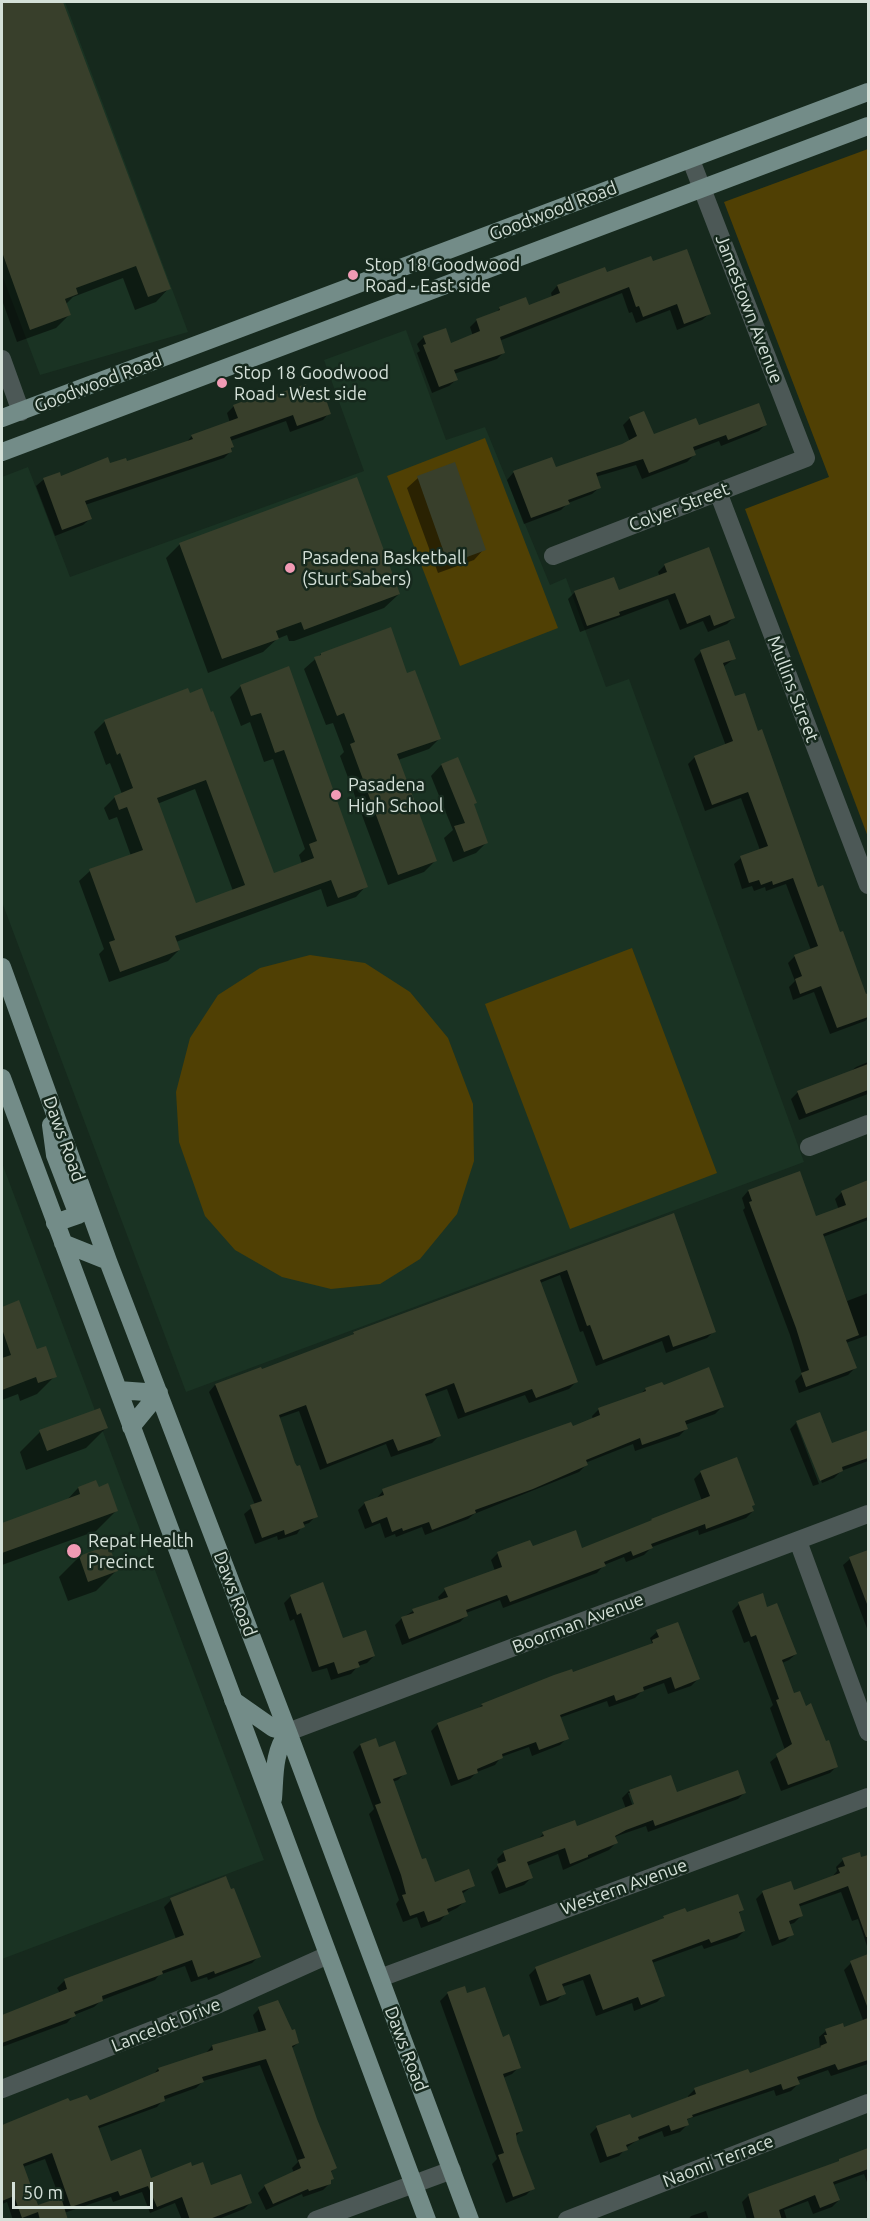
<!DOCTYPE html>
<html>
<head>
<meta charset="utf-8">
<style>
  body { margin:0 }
  #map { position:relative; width:870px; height:2221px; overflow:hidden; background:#16291d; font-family:Ubuntu,sans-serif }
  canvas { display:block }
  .frame { position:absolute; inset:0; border:3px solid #d4e0d8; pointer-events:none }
  .scale { position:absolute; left:12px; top:2182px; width:141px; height:27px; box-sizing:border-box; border:3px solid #d4e0d8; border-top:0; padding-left:8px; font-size:18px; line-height:21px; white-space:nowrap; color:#d4e0d8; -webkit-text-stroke:4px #16291d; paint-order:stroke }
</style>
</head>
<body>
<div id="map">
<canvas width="870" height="2221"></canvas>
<div class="frame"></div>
<div class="scale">50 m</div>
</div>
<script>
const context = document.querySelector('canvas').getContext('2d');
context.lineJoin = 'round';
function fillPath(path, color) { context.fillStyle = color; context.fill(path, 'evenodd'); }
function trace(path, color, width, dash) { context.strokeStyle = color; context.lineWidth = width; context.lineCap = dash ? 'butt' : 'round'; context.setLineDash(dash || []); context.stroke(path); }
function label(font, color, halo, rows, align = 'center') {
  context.font = font + ' Ubuntu,sans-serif'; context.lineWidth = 5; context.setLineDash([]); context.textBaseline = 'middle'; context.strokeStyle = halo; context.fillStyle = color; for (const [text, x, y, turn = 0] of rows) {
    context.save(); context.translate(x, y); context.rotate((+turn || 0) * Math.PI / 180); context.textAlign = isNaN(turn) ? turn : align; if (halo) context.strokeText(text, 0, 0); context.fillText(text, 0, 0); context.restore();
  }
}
const built = new Path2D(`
  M2 2H65L188 332 40 375 2 275Z
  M406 330 446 440 485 427 550 585 566 578 606 687 629 679 804 1162 186 1392 2 902V477L28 467 70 577 364 471 324 360Z
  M2 1163 264 1860 2 1959Z`);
const green = new Path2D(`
  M868 149V837L745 509 829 477 724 202Z
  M485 438 558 628 460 666 387 476Z
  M632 948 717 1173 570 1229 485 1004Z
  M310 955 365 963 410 992 448 1038 473 1104 474 1161 457 1214 420 1259 380 1284 331 1289 282 1277 235 1250 205 1216 179 1142 176 1092 190 1038 218 995 260 968Z`);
const shadow = new Path2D(`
  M2 2H62L169 288 156 302 135 310 123 278 73 297 66 304 70 314 56 328 17 342 2 300Z
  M652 263 709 314 702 320 677 330 670 310 636 323 632 312 629 313 622 293 499 341 504 352 497 359 454 374 456 380 449 386 432 393 417 353 420 351 417 344 424 337 450 345 473 336 470 327 477 320 495 314 500 308 528 306 552 297 551 293 557 286 604 269 606 274Z
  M308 394 329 413 323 420 290 432 286 421 230 441 232 447 231 451 224 458 85 505 90 519 83 525 55 536 36 486 43 480 59 474 60 478 126 463 185 444 192 436 230 423 227 413 234 406 272 397Z
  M630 418 653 436 698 427 766 424 759 431 721 446 719 441 693 451 694 455 687 462 642 479 636 465 595 477 599 488 592 494 568 503 561 510 524 524 507 480 513 473 551 459 555 469 630 442 623 425Z
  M418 478 484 549 474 560 438 573 407 488Z
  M180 544 399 594 384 608 294 641H289L287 635 277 639 263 652 208 673 166 558Z
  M665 565 734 617 727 624 708 632 703 621 680 630 668 599 580 632 568 599 575 592H618L660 577 658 572Z
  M701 652 735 658 723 667 734 698 818 889 839 934 842 933 868 1005V1018L865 1021 830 1034 814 992 793 1000 789 987 795 981 788 963 795 956 811 950 786 884 766 891 765 887 754 891 752 886 742 889 734 864 741 858 760 850 741 798 705 811 688 764 695 757 726 746 694 659Z
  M321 654 406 675 439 739 429 749 398 760 435 861 424 872 388 885 340 756 344 752 333 723 326 725 304 669Z
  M288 668 366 886 356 897 327 907 321 889 176 942 179 950 168 961 109 982 99 954 104 949 79 881 90 871 131 856 117 817 109 820 104 808 115 797 122 794 110 763 106 765 94 732 105 721 187 690 273 875 302 864 299 855 305 849 273 759 264 762 250 722 241 726 230 697 241 686ZM195 789 233 891 195 905 157 804Z
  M457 759 487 842 476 853 453 862 444 838 453 830 431 776 441 765Z
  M868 1062V1094L799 1120 791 1099 798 1092 849 1073 856 1067Z
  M799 1173 815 1218 839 1210 835 1199 842 1192 868 1183V1220L823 1237 847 1301 868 1293V1335L846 1343 855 1368 848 1375 799 1393 795 1381 802 1374 790 1335 743 1210 745 1208 742 1198 748 1191Z
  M673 1215 714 1331 707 1338 666 1353 662 1341 596 1366 583 1331 580 1332 560 1275 540 1283 576 1382 569 1389 529 1403 525 1395 458 1419 447 1389 425 1397 439 1436 432 1443 391 1457 386 1444 320 1470 299 1411 279 1418 293 1463 316 1516 309 1523 303 1525 297 1534 278 1540 277 1536 255 1544 244 1514 255 1505 209 1392 215 1385 261 1369V1371L351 1337 354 1333Z
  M18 1302 36 1351 55 1376 37 1394 20 1401 18 1394 2 1400V1308Z
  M663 1387 722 1407 715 1414 685 1425 686 1429 679 1436 635 1451 633 1444 585 1463 586 1465 579 1472 474 1514 468 1519 425 1535 422 1527 396 1537 395 1534 385 1538 380 1523 365 1529 358 1510 365 1503 376 1499 383 1491 572 1428 593 1419 592 1416 598 1410 640 1394 646 1389Z
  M797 1422 831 1445 868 1431V1461L841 1471 834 1478 822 1483 799 1423H796Z
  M796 1423 819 1484 813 1486 790 1429Z
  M106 1428 86 1448 26 1470 20 1452 40 1432Z
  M701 1472 751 1507 753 1511 746 1518 699 1535 698 1530 652 1547 644 1555 626 1562 624 1557 604 1565 597 1573 503 1608 500 1600 466 1613 467 1615 460 1622 402 1645 395 1625 402 1618 413 1611 440 1601 438 1597 445 1590 495 1571 491 1560 498 1553 532 1548 581 1550 702 1501 694 1479Z
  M78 1488 98 1489 116 1511 96 1531 2 1565V1524L66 1501Z
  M868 1552V1631L843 1565 850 1559Z
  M79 1557 116 1571 96 1591 68 1601 59 1577Z
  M291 1596 342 1640 374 1656 367 1663 358 1666 351 1674 331 1680 327 1668 312 1672 294 1619 290 1621 284 1603Z
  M739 1604 766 1609 796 1654 789 1660 782 1663 793 1695 837 1766 830 1773 781 1791 770 1762 785 1750 770 1708 773 1705 749 1641 744 1643 732 1611Z
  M657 1632 698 1679 691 1686 668 1694 664 1683 642 1691 635 1698 609 1707 607 1701 559 1718 567 1738 560 1745 532 1756 529 1747 501 1757 495 1765 477 1772 470 1779 451 1786 431 1731 438 1724 477 1710 482 1705 647 1647 652 1643 650 1638Z
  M375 1740 378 1749 405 1773 398 1780 392 1782 421 1861 434 1884 474 1885 462 1894 464 1902 457 1908 447 1913 440 1921 421 1928 417 1917 403 1922 396 1904 399 1900 369 1814 374 1809 353 1752 360 1745Z
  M670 1777 676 1793 745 1792 738 1799 648 1832 646 1826 617 1836 614 1838 616 1843 609 1850 563 1870 558 1854 527 1866 531 1878 524 1885 499 1894 491 1872 499 1865 497 1859 504 1852 537 1840 543 1834 576 1828 626 1809 622 1798 629 1791ZM628 1793H631L638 1811 635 1812Z
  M868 1856V1949L858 1919 852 1921 841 1892 798 1907 801 1916 794 1923 788 1925 792 1934 785 1941 772 1946 756 1899 763 1892H793L832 1877 837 1871 836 1867 843 1860 861 1859Z
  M171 1900 259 1956 252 1963 208 1980 207 1977 191 1982 185 1966 159 1975 155 1980 102 2000 94 2007 74 2015 67 2023 2 2047V2016L60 1993 57 1988 64 1981 176 1939 164 1907Z
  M742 1910 738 1915 744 1931 737 1938 704 1949 702 1945 652 1963 664 1995 657 2002 634 2011 632 2003 596 2016 583 1980 562 1987 564 1993 557 2000 540 2006 529 1975 536 1968 660 1922 664 1917Z
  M868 1956V2064L831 2076 828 2070 797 2081 798 2084 791 2091 776 2096 774 2090 688 2119 686 2122 687 2125 680 2132 664 2137 662 2131 636 2141 626 2148 619 2156 600 2163 590 2134 597 2127 631 2120 688 2098V2096L694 2090 748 2071 749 2075 820 2048 819 2037 826 2031 844 2029 863 2020 844 1970 851 1963Z
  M464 1988 466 1995 502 2038 519 2067 512 2074 503 2078 521 2131 515 2137 533 2188 526 2195 506 2203 492 2164 497 2159 440 2001 447 1994Z
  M259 2009 298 2043 291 2049 315 2119 335 2168 330 2173V2183L323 2190 303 2197 302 2194 266 2210 258 2193 265 2186 294 2173 292 2168 298 2162 260 2065 203 2081 196 2088 163 2100 157 2107 97 2129 110 2163 151 2179 211 2187 250 2203 244 2209 216 2220H182L175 2203 150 2213 142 2192 113 2202 111 2197 64 2213 66 2220H32L31 2218 13 2220 7 2202 2 2204V2125L69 2103 89 2102 152 2076 158 2069 206 2053 212 2046 259 2033 253 2015ZM45 2159 60 2199 37 2207 23 2167Z
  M868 2150V2185L864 2174 833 2185 839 2200 832 2207 813 2214 808 2201 784 2210 787 2220H747L742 2202 749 2195 769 2189Z
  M706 2211 709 2220H688L691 2216Z`);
const building = new Path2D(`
  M2 2H63L171 289 148 297 136 266 76 288 78 294 65 299 71 315 30 330 2 252Z
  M687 249 711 314 684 324 677 304 643 317 639 306 636 307 629 287 500 337 505 353 454 370 458 380 439 387 423 345 426 344 423 336 446 328 451 343 480 331 476 319 500 310 499 307 526 297 529 305 560 293 557 285 605 267 607 272 651 256 653 261Z
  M306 384 309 392 322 388 331 414 297 426 293 415 230 437 234 447 231 448 232 452 85 501 92 519 62 530 43 478 60 472 61 476 108 457 110 463 126 458 127 461 193 439 191 435 238 418 233 405 271 391 273 395Z
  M759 403 767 425 728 440 726 435 693 447 696 455 649 473 643 459 596 473 601 488 568 500 570 504 531 518 513 471 552 457 556 467 622 444 637 436 629 417 644 411 654 434 696 418 699 425Z
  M455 462 486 550 448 564 417 476Z
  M357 477 400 594 304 630 301 622 276 631 279 639 222 659 179 543Z
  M709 547 735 618 714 626 710 615 687 624 675 593 619 612 620 615 587 626 574 591 614 577 619 590 667 572 664 564Z
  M391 627 407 673 415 670 441 739 397 754 437 861 398 875 350 744 355 742 344 713 337 716 314 657 321 655V653Z
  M729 640 736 659 723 663 735 696 745 693 758 731 762 729 818 887 823 885 840 932 843 931 866 994 868 993V1017L837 1028 821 986 800 994 795 979 802 976 794 955 818 946 793 878 773 885 772 881 761 885 759 880 749 883 740 856 768 846 748 792 712 805 694 756 733 741 700 650Z
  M289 666 368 887 338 898 331 880 175 936 180 950 120 972 109 942 115 940 89 869 143 850 127 807 119 810 114 796 133 788 120 753 117 755 104 720 188 688 190 693 202 688 211 712 213 711 274 873 314 858 309 844 317 841 284 750 275 753 261 713 251 716 240 685ZM206 780 245 885 196 903 157 798Z
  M458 757 477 803 474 804 488 843 464 852 454 826 465 823 441 764Z
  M868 1064V1090L806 1114 797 1091Z
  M800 1171 816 1216 846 1205 841 1191 868 1180V1217L823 1234 859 1335 846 1340 857 1368 806 1387 801 1373 809 1370 796 1328 749 1202 752 1201 748 1190Z
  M674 1213 716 1332 673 1347 669 1335 603 1360 590 1325 587 1326 567 1270 540 1280 578 1382 536 1398 532 1389 465 1413 454 1383 425 1394 441 1436 398 1451 393 1439 327 1464 306 1405 279 1415 295 1463 297 1466 300 1465 318 1517 303 1522 305 1527 285 1535 284 1530 262 1538 250 1505 262 1501 215 1384 261 1367 262 1369 354 1334 353 1332Z
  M19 1300 37 1349 46 1346 57 1377 38 1383 36 1377 2 1390V1358L11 1355 2 1329V1307Z
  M709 1367 724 1407 685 1421 688 1429 642 1445 640 1438 586 1460 588 1465 533 1489 475 1510 476 1513 432 1530 429 1522 403 1531 402 1528 392 1532 387 1517 372 1523 364 1502 384 1495 382 1489 571 1422 573 1426 600 1415 598 1408 646 1391 645 1388 662 1382 664 1385Z
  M100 1408 108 1428 47 1451 39 1430Z
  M820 1412 832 1443 868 1430V1458L842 1467 843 1471 820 1481 796 1421Z
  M737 1457 755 1505 752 1506 754 1511 706 1529 705 1524 651 1544 653 1548 633 1556 631 1551 604 1562 606 1566 510 1602 507 1595 466 1610 468 1616 409 1639 401 1617 414 1613 412 1609 448 1597 444 1588 502 1567 497 1552 530 1540 533 1546 576 1530 582 1548 652 1520 651 1519 710 1496 700 1471Z
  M96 1480 99 1487 108 1483 118 1511 2 1553V1523L80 1494 78 1487Z
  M109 1545 118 1571 88 1582 79 1556Z
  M868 1550V1604H867L849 1557Z
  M323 1582 343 1638 366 1630 375 1656 358 1662 360 1667 338 1674 334 1662 319 1667 301 1613 297 1615 290 1595Z
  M763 1593 767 1607 777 1603 797 1654 782 1660 794 1693 800 1691 806 1706 811 1703 826 1741 829 1740 838 1767 788 1785 776 1754 792 1744 776 1700 779 1699 756 1635 751 1637 738 1602Z
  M678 1622 700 1679 675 1689 671 1677 643 1687 644 1691 616 1701 614 1695 560 1715 569 1739 539 1750 536 1742 502 1754 503 1758 477 1769 478 1773 458 1780 437 1723 483 1706 481 1704 554 1675 572 1669 573 1672 653 1643 652 1640 659 1637 656 1630Z
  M376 1738 379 1747 395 1741 407 1774 393 1779 422 1859 426 1858 435 1882 469 1869 475 1886 462 1891 466 1902 447 1909 449 1914 428 1922 424 1911 410 1916 402 1895 406 1894 401 1875 375 1805 381 1803 360 1744Z
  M738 1770 746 1793 655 1826 653 1820 626 1830 615 1836 618 1843 588 1855V1857L570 1864 565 1848 527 1862 533 1878 506 1888 497 1864 506 1861 503 1851 544 1836 542 1832 575 1820 577 1826 634 1804 629 1790 671 1775 677 1792Z
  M860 1852 861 1857 868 1855V1937H866L848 1886 799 1904 803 1916 789 1921 794 1935 779 1940 762 1891 791 1881 794 1890 840 1873 838 1868 845 1866 842 1858Z
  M226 1876 231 1889 234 1888 261 1957 215 1974 214 1971 198 1977 192 1960 162 1971 163 1974 102 1996 103 2001 74 2012 76 2016 2 2043V2015L67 1989 64 1979 184 1935 170 1898Z
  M738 1894 744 1910 739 1912 745 1931 711 1943 709 1939 652 1960 665 1996 641 2005 638 1997 603 2010 590 1974 562 1984 566 1994 547 2001 535 1967 664 1918 663 1916 685 1908 687 1912Z
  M868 1954V2006H867L850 1961Z
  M465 1986 467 1993 485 1987 503 2037 509 2034 521 2068 503 2074 523 2131 516 2133 517 2141 535 2189 513 2197 498 2155 504 2153 447 1992Z
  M278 2000 292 2030 295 2029 299 2043 292 2046 317 2119 337 2168 331 2171 334 2179 331 2180V2184L309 2191 308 2189 273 2204 264 2185 301 2168 298 2160 305 2158 266 2059 202 2077 204 2082 164 2096 165 2101 98 2126 111 2161 141 2149 151 2178 191 2162 192 2166 203 2162 211 2185 241 2174 252 2203 207 2220H190L182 2197 157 2207 148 2186 120 2196 118 2191 71 2207 52 2153 23 2164 38 2205 61 2197 68 2220H40L38 2212 22 2218 14 2196 2 2201V2125L68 2098 70 2101 87 2095 90 2100 159 2071 158 2068 213 2050 212 2045 266 2030 258 2007Z
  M868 2018V2060L838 2070 835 2064 797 2077 800 2084 783 2090 781 2084 692 2115 693 2117 687 2119 689 2125 671 2131 669 2125 638 2137 639 2140 626 2145 628 2150 607 2157 596 2126 630 2114 632 2118 696 2094 694 2088 748 2069 750 2073 821 2047 820 2046 827 2043 824 2035H827L825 2029 843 2023 844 2027Z
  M868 2148V2169L833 2182 840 2200 820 2208 815 2195 779 2210 782 2220H755L748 2194 839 2161V2159Z`);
const minor = new Path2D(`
  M2 359 21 412
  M718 492 868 885
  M553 556 806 458 691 160
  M809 1147 868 1124
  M798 1541 868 1732
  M288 1732 868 1514
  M380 1978 868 1797
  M2 2089 219 2004 328 1955
  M316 2220 452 2170
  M567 2220 868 2103`);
const major = new Path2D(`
  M2 418 868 92
  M2 452 868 126
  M2 967 108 1261 288 1732 470 2220
  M2 1078 427 2220
  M51 1125 55 1155 78 1215 55 1223
  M63 1243 108 1261
  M118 1390 159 1393
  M131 1427 159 1393
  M233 1700 273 1728 288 1732
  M273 1799C275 1774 273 1753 288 1732`);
const markers = [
  [353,275,6,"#f19ab4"],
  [222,383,6,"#f19ab4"],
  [290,568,6,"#f19ab4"],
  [336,795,6,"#f19ab4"],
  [74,1551,8,"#f19ab4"]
];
const streetNames = [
  ["Goodwood Road",553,211,-21],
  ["Jamestown Avenue",749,309,69],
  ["Goodwood Road",98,383,-21],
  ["Colyer Street",679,507,-21],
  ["Mullins Street",793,689,69],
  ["Daws Road",64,1139,70],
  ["Daws Road",235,1594,69],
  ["Boorman Avenue",578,1623,-21],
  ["Western Avenue",624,1887,-20],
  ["Lancelot Drive",166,2025,-22],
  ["Daws Road",406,2049,69],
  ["Naomi Terrace",718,2161,-21]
];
const poiNames = [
  ["Stop 18 Goodwood",365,265],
  ["Road - East side",365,286],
  ["Stop 18 Goodwood",234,373],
  ["Road - West side",234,394],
  ["Pasadena Basketball",302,558],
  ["(Sturt Sabers)",302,579],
  ["Pasadena",348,785],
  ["High School",348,806],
  ["Repat Health",88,1541],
  ["Precinct",88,1562]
];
fillPath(built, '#1a3323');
fillPath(green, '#504004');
fillPath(shadow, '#0007');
fillPath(building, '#383f2b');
trace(minor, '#4c5856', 18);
trace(major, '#738c88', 18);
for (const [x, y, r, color] of markers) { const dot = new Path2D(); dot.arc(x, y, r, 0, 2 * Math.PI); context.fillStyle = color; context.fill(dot); trace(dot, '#16291d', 2); }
label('18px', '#d4e0d8', '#16291d', streetNames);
label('18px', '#d4e0d8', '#16291d', poiNames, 'left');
</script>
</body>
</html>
